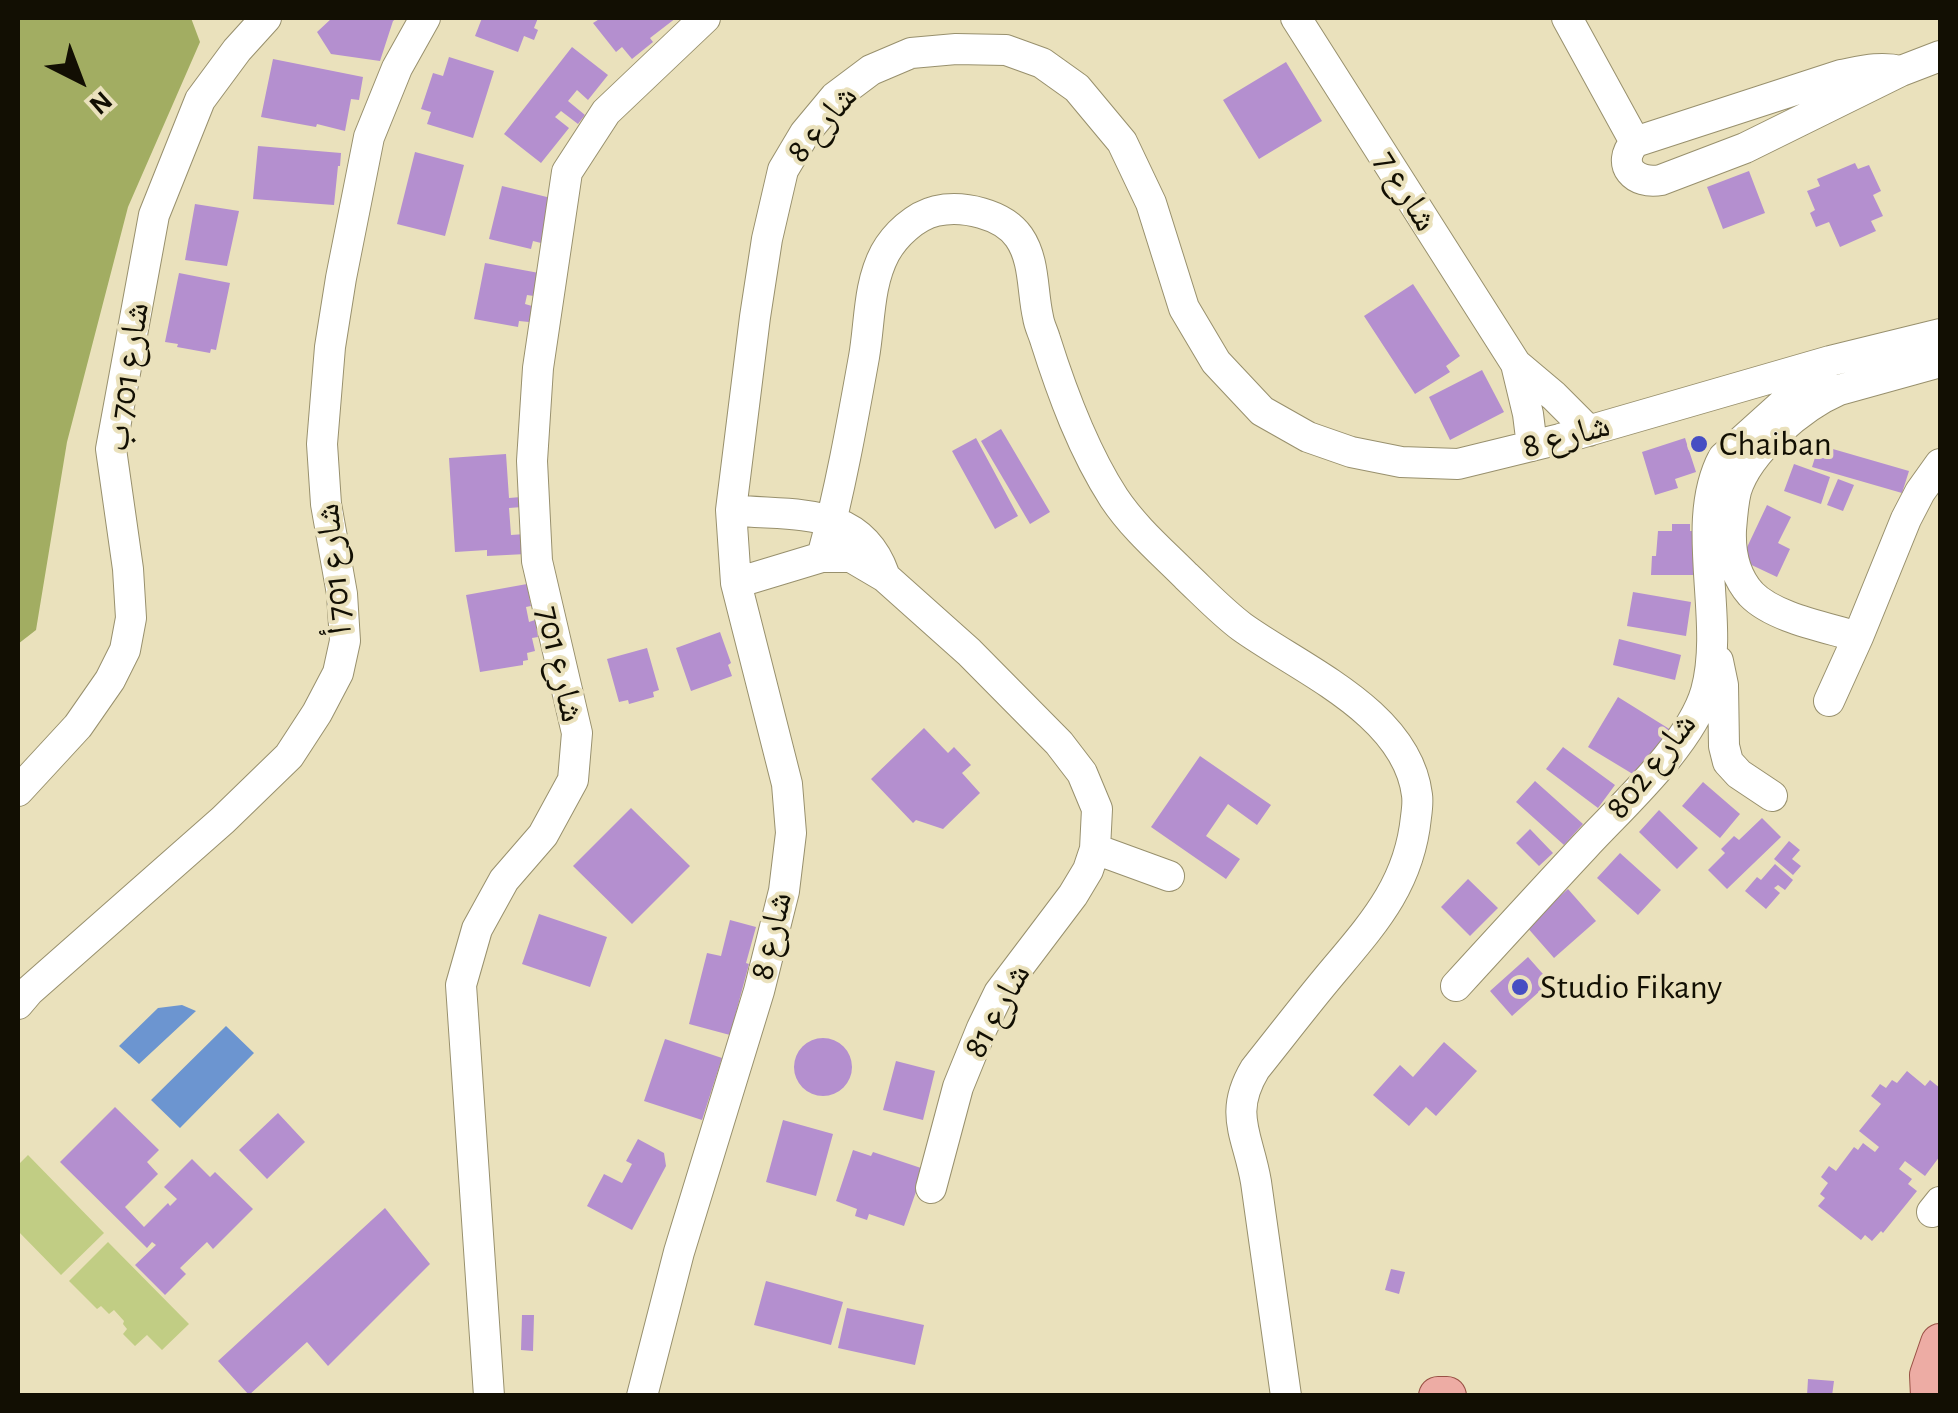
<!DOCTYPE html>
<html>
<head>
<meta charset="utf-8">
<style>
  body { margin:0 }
  #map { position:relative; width:1958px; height:1413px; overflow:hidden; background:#eae1bc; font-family:"Alegreya Sans",sans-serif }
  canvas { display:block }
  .frame { position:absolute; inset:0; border:20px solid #120f03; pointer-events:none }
  .north { position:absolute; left:30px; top:30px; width:100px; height:100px; -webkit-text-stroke:8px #eae1bc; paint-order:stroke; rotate:138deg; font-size:28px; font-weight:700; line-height:40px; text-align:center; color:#120f03 }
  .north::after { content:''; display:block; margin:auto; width:35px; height:45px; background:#120f03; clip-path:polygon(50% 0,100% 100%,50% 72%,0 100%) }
</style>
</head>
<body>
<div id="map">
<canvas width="1958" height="1413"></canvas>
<div class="frame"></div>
<div class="north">N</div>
</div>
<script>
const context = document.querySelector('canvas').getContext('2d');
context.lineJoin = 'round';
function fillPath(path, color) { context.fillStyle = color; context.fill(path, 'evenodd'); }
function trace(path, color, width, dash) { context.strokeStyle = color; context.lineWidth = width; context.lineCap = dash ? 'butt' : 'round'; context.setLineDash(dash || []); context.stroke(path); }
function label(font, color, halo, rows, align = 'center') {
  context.font = font + ' "Alegreya Sans","Noto Naskh Arabic",sans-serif'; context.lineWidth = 8; context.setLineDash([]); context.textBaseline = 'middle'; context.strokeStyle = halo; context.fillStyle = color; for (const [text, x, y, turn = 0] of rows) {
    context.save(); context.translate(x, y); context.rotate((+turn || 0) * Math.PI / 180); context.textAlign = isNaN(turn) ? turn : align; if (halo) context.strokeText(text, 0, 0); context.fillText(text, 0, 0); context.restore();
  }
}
const green = new Path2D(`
  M28 1155 104 1233 61 1275 18 1231V1165Z
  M108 1242 189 1324 162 1350 147 1335 135 1346 123 1334 127 1329 123 1324 124 1321 114 1310 109 1314 101 1306 97 1309 69 1281Z`);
const forest = new Path2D(`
  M18 18H191L200 42 128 207 67 442 36 630 18 644Z`);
const water = new Path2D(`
  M182 1005 196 1011 139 1064 119 1046 158 1008Z
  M226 1026 254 1053 180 1128 151 1100Z`);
const building = new Path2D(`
  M332 18H397L393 21 380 61 331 54 317 32Z
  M482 18H538L534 28 538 30 534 40 524 36 518 52 475 36Z
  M601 18H676L650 38 653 42 632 59 622 47 616 52 593 23Z
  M572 47 608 75 588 100 577 90 568 101 585 115 578 124 561 111 555 117 569 128 541 163 504 134Z
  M449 57 494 71 473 138 427 124 431 112 421 109 433 73 443 76Z
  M273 59 363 77 359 100 351 99 345 131 317 124 316 127 261 117Z
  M1286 62 1322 121 1259 159 1223 100Z
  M258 146 341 153 340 166H338L334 205 253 199Z
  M415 152 464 165 445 236 397 224Z
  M1855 163 1858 169 1869 165 1881 191 1873 195 1883 216 1871 221 1876 231 1840 247 1829 222 1816 227 1810 213 1815 210 1807 191 1820 186 1817 179Z
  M1749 171 1765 213 1723 229 1707 187Z
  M502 186 551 198 541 243 533 241 531 249 489 239Z
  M195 204 239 211 227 266 185 260Z
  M485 263 539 273 534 296 527 295 525 304 532 306 529 322 519 321 518 327 474 319Z
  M179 273 230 283 216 350 211 349 210 353 177 347 178 344 165 342Z
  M1413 284 1460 356 1446 366 1450 372 1415 394 1364 316Z
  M1482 370 1504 412 1450 440 1429 397Z
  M1001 429 1050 512 1030 524 981 441Z
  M976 438 1018 516 995 529 952 451Z
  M1685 438 1696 472 1675 479 1678 488 1655 495 1642 452Z
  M1819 445 1909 471 1902 493 1812 467Z
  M506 454 509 498 521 497 522 507 509 508 511 535 525 534 526 554 487 556V550L455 552 449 458Z
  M1794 464 1830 477 1821 504 1784 491Z
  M1838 479 1854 485 1843 511 1827 505Z
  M1767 505 1791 517 1778 543 1790 549 1777 577 1741 560Z
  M1672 524H1690V531H1695L1694 575H1651L1652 556H1656L1658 531H1672Z
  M527 584 531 606 526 607 529 622 535 620 538 637 532 638 535 651 527 653 528 660 523 661V665L480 672 466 595Z
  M1633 592 1691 602 1686 636 1627 626Z
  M720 632 731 663 728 665 732 676 691 691 676 648Z
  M1619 639 1681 655 1675 680 1613 665Z
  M647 648 659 690 653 692 654 697 629 704 628 700 619 702 607 659Z
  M1618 697 1671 730 1641 779 1588 747Z
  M924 728 948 753 954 747 971 765 962 773 980 793 943 829 916 820 913 823 871 779Z
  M1563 747 1615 785 1598 808 1546 769Z
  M1200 756 1271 805 1257 825 1228 804 1206 836 1240 859 1226 879 1151 827Z
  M1535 781 1583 824 1564 845 1516 802Z
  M1703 782 1740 814 1720 838 1682 806Z
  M631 808 690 866 632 924 573 866Z
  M1659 810 1698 848 1677 869 1639 832Z
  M1762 818 1781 837 1727 889 1708 870 1725 853 1721 849 1734 836 1739 840Z
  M1530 829 1553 853 1539 866 1516 843Z
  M1789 841 1800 850 1792 859 1801 866 1793 875 1774 859Z
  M1620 853 1661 890 1638 915 1597 878Z
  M1775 864 1793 880 1785 890 1778 885 1774 888 1780 893 1766 909 1745 891 1757 877 1761 880Z
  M1468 879 1498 908 1470 936 1441 907Z
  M1568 889 1596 921 1554 958 1526 926Z
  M539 914 607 937 590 987 522 964Z
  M730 920 756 927 746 963 749 964 730 1035 689 1024 707 953 721 956Z
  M1528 957 1550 982 1512 1016 1490 991Z
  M794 1067a29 29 0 1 1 58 0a29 29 0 1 1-58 0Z
  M665 1039 722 1058 702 1120 644 1101Z
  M1444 1042 1477 1071 1436 1116 1426 1107 1409 1126 1373 1095 1400 1065 1413 1077Z
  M896 1061 935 1071 923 1120 883 1110Z
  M1907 1071 1925 1086 1930 1080 1940 1088V1156L1925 1176 1905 1161 1899 1169 1912 1179 1908 1184 1917 1191 1883 1233 1881 1231 1872 1241 1865 1235 1861 1240 1818 1206 1825 1198 1820 1194 1828 1183 1821 1177 1829 1166 1836 1171 1854 1147 1858 1150 1863 1143 1875 1152 1879 1147 1859 1131 1881 1104 1871 1096 1880 1084 1886 1088 1892 1080 1897 1083Z
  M115 1107 159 1150 147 1162 158 1174 125 1207 144 1227 168 1203 170 1206 177 1199 164 1187 192 1159 210 1177 215 1172 253 1209 213 1249 207 1242 180 1268 186 1274 165 1295 135 1265 156 1245 152 1242 147 1248 60 1162Z
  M278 1113 305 1142 267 1179 239 1150Z
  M783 1120 833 1134 816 1196 766 1182Z
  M638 1139 664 1153 666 1166 632 1230 587 1206 604 1174 622 1183 632 1164 626 1161Z
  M853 1150 871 1156 873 1152 924 1169 904 1226 869 1214 867 1220 855 1216 857 1209 836 1201Z
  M385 1208 430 1264 328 1366 307 1342 249 1395 218 1361Z
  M1391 1269 1405 1272 1399 1294 1385 1290Z
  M766 1281 843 1302 831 1345 754 1325Z
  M847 1308 924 1325 915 1365 838 1348Z
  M522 1315H534L533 1351 521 1350Z
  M1808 1379 1834 1381 1832 1396H1807Z`);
const minor = new Path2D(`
  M1296 18 1516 364 1554 396 1589 431
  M1567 18 1635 142
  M1901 71C1880 66 1862 71 1841 75L1635 142C1615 165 1635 185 1661 180L1745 148 1901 71 1940 56
  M1516 364 1528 414 1532 446
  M731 510C792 517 859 504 884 574
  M822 557C840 491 852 424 864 357 870 323 868 285 885 253 895 235 915 216 936 211 963 205 1003 214 1019 237 1035 260 1032 291 1038 317 1039 325 1043 332 1045 339 1062 393 1083 450 1114 498 1134 528 1161 551 1186 576 1204 593 1222 612 1242 627 1302 670 1407 713 1417 795 1418 802 1417 810 1416 817 1409 888 1369 928 1326 980 1302 1009 1279 1039 1255 1069 1228 1114 1248 1135 1256 1182L1286 1396
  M736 583 822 557H851L885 577 969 652 1059 743 1082 773 1097 809 1095 849 1088 870 1073 895 999 993 982 1028 958 1087 931 1188
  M1858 637C1826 627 1774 618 1751 594 1735 576 1730 553 1731 530 1732 517 1733 503 1736 491 1748 451 1802 406 1839 390L1940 362
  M1718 661 1723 685 1724 746 1728 762 1739 774 1772 796
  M1829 701 1858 637 1906 519 1920 492 1940 464
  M18 791 78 726 110 680 125 650 131 618 128 569 111 449 154 215 200 100 237 50 266 18
  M1095 849 1169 876
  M1456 986C1499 939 1542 892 1585 846 1622 806 1691 744 1706 691 1726 619 1688 524 1723 458L1824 367
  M18 1004 29 991 223 820 289 756 317 713 338 673 345 641 342 594 326 504 322 444 330 347 341 278 369 137 397 68 425 18
  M1932 1212 1940 1202
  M489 1396 461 985 477 929 504 880 543 835 573 780 577 733 537 561 532 461 538 368 567 172 606 112 705 18
  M642 1396 679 1252 759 991 784 891 791 833 787 784 736 583 731 510 755 317 767 239 783 170 805 133 835 97 871 70 911 53 956 49 1006 50 1042 63 1077 88 1122 142 1151 203 1184 308 1216 362 1262 411 1308 437 1351 452 1401 462 1458 464 1560 439 1830 361 1940 334`);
const major = new Path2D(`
  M1438 1396H1447
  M1930 1396 1929 1375 1940 1343`);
const markers = [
  [1699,444,10,"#464ec3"],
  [1520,987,10,"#464ec3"]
];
const streetNames = [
  ["شارع 8",822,124,-50],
  ["شارع 7",1406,191,58],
  ["شارع 701 ب",127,377,-82],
  ["شارع 8",1566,436,-15],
  ["شارع 701 أ",334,569,-96],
  ["شارع 701",560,664,77],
  ["شارع 802",1651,766,-52],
  ["شارع 8",771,936,-77],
  ["شارع 81",997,1011,-61]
];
const poiNames = [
  ["Chaiban",1719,444],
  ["Studio Fikany",1540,987]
];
fillPath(green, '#c1cd84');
fillPath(forest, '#a2ad62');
fillPath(water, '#6c95d0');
fillPath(building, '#b48fcf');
trace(minor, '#98906d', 32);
trace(major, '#995145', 40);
trace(minor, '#fff', 30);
trace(major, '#edaca4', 38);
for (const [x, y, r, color] of markers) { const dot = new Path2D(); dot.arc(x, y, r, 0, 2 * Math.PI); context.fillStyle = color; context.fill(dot); trace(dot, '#eae1bc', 4); }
label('35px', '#120f03', '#eae1bc', streetNames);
label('35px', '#120f03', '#eae1bc', poiNames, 'left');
</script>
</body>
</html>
